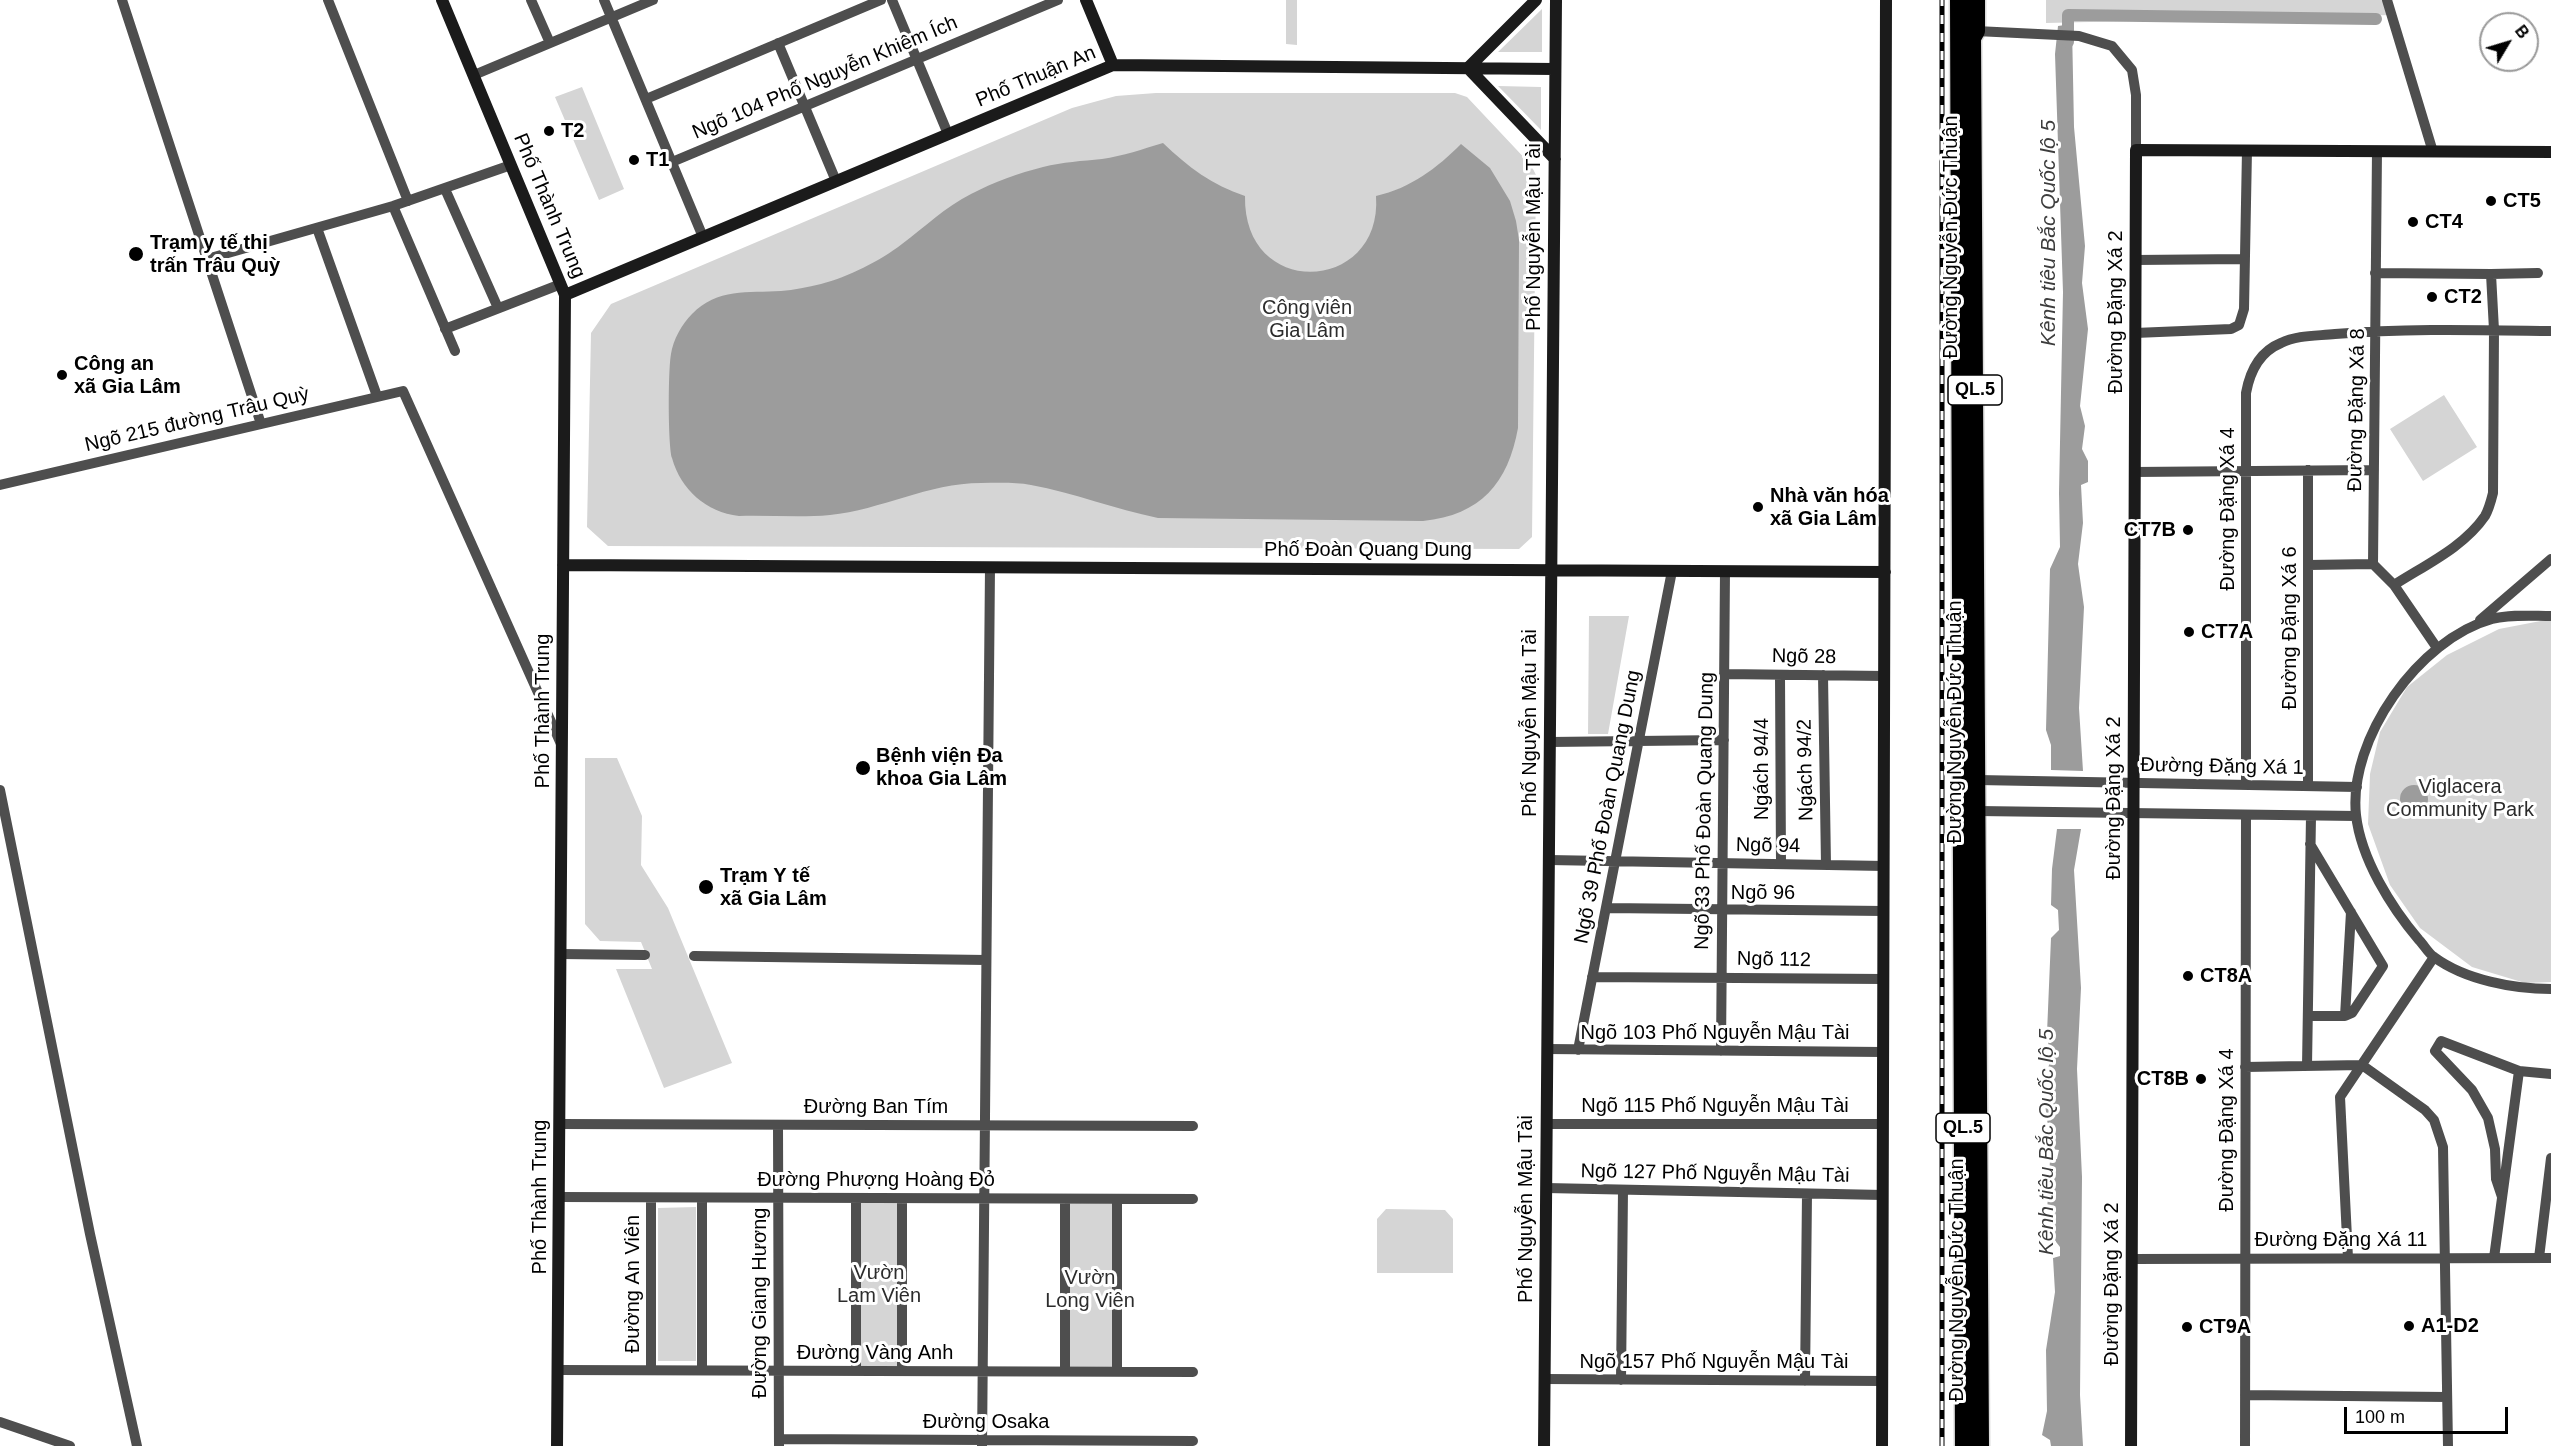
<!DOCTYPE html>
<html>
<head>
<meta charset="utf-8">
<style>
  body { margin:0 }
  #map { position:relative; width:2551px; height:1446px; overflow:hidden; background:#fff; font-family:Helvetica,sans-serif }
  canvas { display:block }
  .north { position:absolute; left:2479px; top:12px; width:60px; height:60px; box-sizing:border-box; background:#fff; border:2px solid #999; border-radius:50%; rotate:52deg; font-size:16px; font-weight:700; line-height:24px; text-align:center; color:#000 }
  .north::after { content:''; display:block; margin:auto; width:21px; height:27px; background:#000; clip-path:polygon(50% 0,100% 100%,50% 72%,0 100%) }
  .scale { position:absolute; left:2344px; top:1407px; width:164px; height:27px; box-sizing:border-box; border:3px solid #000; border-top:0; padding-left:8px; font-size:18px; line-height:21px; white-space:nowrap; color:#000; -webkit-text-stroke:4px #fff; paint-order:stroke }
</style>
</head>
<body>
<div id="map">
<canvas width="2551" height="1446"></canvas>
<div class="north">B</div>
<div class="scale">100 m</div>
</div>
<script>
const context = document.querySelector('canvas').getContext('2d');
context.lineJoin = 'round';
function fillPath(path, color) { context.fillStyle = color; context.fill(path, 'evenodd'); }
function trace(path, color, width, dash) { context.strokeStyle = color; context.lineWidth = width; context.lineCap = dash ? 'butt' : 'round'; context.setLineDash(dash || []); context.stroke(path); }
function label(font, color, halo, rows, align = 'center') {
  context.font = font + ' Helvetica,sans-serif'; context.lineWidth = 6; context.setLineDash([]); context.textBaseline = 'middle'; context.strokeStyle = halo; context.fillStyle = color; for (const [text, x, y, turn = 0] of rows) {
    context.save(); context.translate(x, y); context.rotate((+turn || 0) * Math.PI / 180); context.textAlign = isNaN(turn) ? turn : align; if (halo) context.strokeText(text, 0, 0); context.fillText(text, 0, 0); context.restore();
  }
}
const green = new Path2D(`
  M1286 0H1297V45L1286 44Z
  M2046 0H2387L2393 15 2046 23Z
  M1542 9V52H1498Z
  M1498 86 1541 87V130Z
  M582 87 624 189 599 200 555 97Z
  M1156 93H1455L1467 97 1531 165 1536 175 1532 537 1519 549 608 546 587 527 591 333 611 304 1072 108 1116 96Z
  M2444 395 2477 447 2423 481 2390 429Z
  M1589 616H1629L1608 734H1588Z
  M2551 619V982L2525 983 2472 967 2420 928 2390 885 2368 824 2370 774 2380 732 2407 687 2447 655 2499 629Z
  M585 758H617L642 816 641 865 668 908 732 1063 664 1088 616 969H652L641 942 600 941 585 924Z
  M856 1198 902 1199V1371H856Z
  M1065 1199H1117V1372L1064 1371Z
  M696 1207V1361H658V1208Z
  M1386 1209 1445 1210 1453 1219V1273H1377V1219Z`);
const water = new Path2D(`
  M2065 25 2072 27 2074 127 2085 246 2082 283 2088 329 2080 406 2085 426 2082 449 2088 461V482L2081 485 2083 523 2078 564 2084 607 2079 708 2083 771 2051 770V745L2046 730 2050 569 2060 547 2059 493 2063 292 2055 54 2058 26Z
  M1163 143C1188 167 1212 185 1245 196 1243 301 1383 293 1376 196 1411 188 1437 168 1461 144L1490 168 1510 201 1516 221 1519 240 1518 428C1508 483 1481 515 1423 521L1158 518C1115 509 1074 493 1031 485 1015 482 997 483 981 483 928 483 881 510 830 515 800 518 769 515 739 516 706 512 681 490 672 458 668 444 668 370 671 354 673 340 682 324 692 314 717 288 748 293 781 291 794 290 808 287 821 284 848 277 880 261 902 244 925 227 945 207 971 194 994 182 1019 173 1043 167 1063 162 1082 161 1102 159 1123 156 1143 149 1163 143Z
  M2400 799a14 14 0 1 1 28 0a14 14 0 1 1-28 0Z
  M2057 829H2081L2074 870 2081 988 2077 1069 2082 1177 2080 1395 2083 1446H2051L2050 1440 2042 1435 2047 1411 2046 1350 2055 1292 2053 1258 2060 1256V1247L2046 1229 2050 1160 2057 1159 2059 1150 2051 1149 2045 1104 2053 1103 2054 1086 2046 1084 2050 1058 2047 1033 2051 938 2059 930 2058 910 2051 905 2052 869Z`);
const canal = new Path2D(`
  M2068 42V15L2376 19`);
const street = new Path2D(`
  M122 0 261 424
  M328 0 408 201
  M531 0 550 43
  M604 0 703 237
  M892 0 948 134
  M2387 0 2433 152
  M1976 31 2079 36 2112 46 2132 70 2136 95V150
  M778 43 836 181
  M474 75 653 0
  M646 99 881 0
  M2377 151 2373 564 2394 585 2437 648
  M672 162 1058 0
  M445 189 498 308
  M393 206 455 351
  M317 228 377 396
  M207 259 393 206 511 165
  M2135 260 2245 259
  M2375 273 2491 274
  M445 329 561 284
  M2135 333 2231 329 2239 325 2244 309 2247 150
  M2308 470V786
  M2134 472 2374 470
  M0 485 403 391 561 744
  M2308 565 2373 564
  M2394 585C2425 565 2464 547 2485 516 2489 509 2491 501 2493 493L2494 330 2491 274 2538 273
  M2551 616C2532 616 2511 614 2492 619 2419 639 2348 739 2356 815 2361 859 2391 907 2419 940 2424 945 2428 953 2434 957 2465 980 2514 989 2551 989
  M2480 620 2551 559
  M1724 674 1884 676
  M1780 675 1781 864
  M1823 675 1826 865
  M1550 742 1724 740
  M1978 780 2357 787
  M2246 785V393C2250 371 2259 352 2281 343 2297 335 2317 336 2335 334 2407 328 2479 330 2551 331
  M0 790 90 1234 137 1446
  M1978 811 2356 816
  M2310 844 2383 966 2352 1013 2345 1016 2351 912
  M1549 860 1884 866
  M1606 908 1884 911
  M561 954 645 955
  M694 956 986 960
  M1592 977 1883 979
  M2308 1016H2345
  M1547 1049 1883 1052
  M1578 1050 1672 571
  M1721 1051 1725 571
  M2307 1066 2311 816
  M2245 1067 2362 1065 2425 1110 2434 1120 2443 1147 2448 1446
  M2519 1071 2551 1074
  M560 1124 1193 1126
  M1547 1124H1883
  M778 1125 779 1446
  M1546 1188 1883 1195
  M559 1197 1193 1199
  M651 1198V1370
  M702 1198V1370
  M856 1198V1371
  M902 1199V1371
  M1065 1199V1371
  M1117 1199V1372
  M2348 1258 2340 1097 2434 957
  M2494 1258 2519 1071 2441 1041 2435 1051 2472 1090 2488 1118 2495 1149 2496 1179 2502 1197
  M2539 1258 2551 1158
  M2131 1259 2551 1258
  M558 1370 1193 1372
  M1545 1379 1883 1381
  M1621 1380 1623 1190
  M1805 1381 1807 1194
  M2245 1395 2447 1397
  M0 1422 70 1446
  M779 1439 1193 1441
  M982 1446 990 567
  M2245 1446 2246 815`);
const secondary = new Path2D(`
  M442 0 565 295 557 1446
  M1086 0 1113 65
  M1468 68 1555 159
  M1468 68 1536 0
  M565 295 1113 65 1555 69
  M563 565 1885 572
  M1544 1446 1556 0
  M1882 1446 1886 0
  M2131 1446 2136 150 2551 152`);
const highway = new Path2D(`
  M1959 0 1964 1446
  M1976 0V31L1972 38 1980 1446`);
const rail = new Path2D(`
  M1942 1446V0`);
const markers = [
  [549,131,6,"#000"],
  [634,160,6,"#000"],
  [2491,201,6,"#000"],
  [2413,222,6,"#000"],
  [136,254,8,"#000"],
  [2432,297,6,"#000"],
  [62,375,6,"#000"],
  [1758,507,6,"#000"],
  [2188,530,6,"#000"],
  [2189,632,6,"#000"],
  [863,768,8,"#000"],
  [706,887,8,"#000"],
  [2188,976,6,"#000"],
  [2201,1079,6,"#000"],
  [2409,1326,6,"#000"],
  [2187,1327,6,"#000"]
];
const shields = [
  [1975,390,54],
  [1963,1128,54]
];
const shieldNames = [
  ["QL.5",1975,390],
  ["QL.5",1963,1128]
];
const streetNames = [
  ["Phố Thuận An",1036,77,-23],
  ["Ngõ 104 Phố Nguyễn Khiêm Ích",825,78,-23],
  ["Phố Thành Trung",549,206,67],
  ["Phố Nguyễn Mậu Tài",1534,237,-90],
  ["Đường Nguyễn Đức Thuận",1951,237,-90],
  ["Đường Đặng Xá 2",2116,312,-90],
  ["Đường Đặng Xá 8",2357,410,-89],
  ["Ngõ 215 đường Trâu Quỳ",197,420,-13],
  ["Đường Đặng Xá 4",2228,509,-90],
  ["Phố Đoàn Quang Dung",1368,550],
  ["Đường Đặng Xá 6",2290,628,-90],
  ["Ngõ 28",1804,657,1],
  ["Phố Thành Trung",543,711,-90],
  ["Đường Nguyễn Đức Thuận",1955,722,-90],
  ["Phố Nguyễn Mậu Tài",1530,723,-90],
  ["Đường Đặng Xá 1",2222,767,1],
  ["Ngách 94/4",1762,769,-90],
  ["Ngách 94/2",1806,770,-91],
  ["Đường Đặng Xá 2",2114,798,-90],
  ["Ngõ 39 Phố Đoàn Quang Dung",1608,807,-79],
  ["Ngõ 33 Phố Đoàn Quang Dung",1705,811,-89],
  ["Ngõ 94",1768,846,1],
  ["Ngõ 96",1763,893],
  ["Ngõ 112",1774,960,1],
  ["Ngõ 103 Phố Nguyễn Mậu Tài",1715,1033],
  ["Ngõ 115 Phố Nguyễn Mậu Tài",1715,1106],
  ["Đường Ban Tím",876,1107],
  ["Đường Đặng Xá 4",2227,1130,-90],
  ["Ngõ 127 Phố Nguyễn Mậu Tài",1715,1174,1],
  ["Đường Phượng Hoàng Đỏ",876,1180],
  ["Phố Thành Trung",540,1197,-90],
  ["Phố Nguyễn Mậu Tài",1526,1209,-90],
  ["Đường Đặng Xá 11",2341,1240],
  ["Đường Nguyễn Đức Thuận",1957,1280,-90],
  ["Đường An Viên",633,1284,-90],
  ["Đường Đặng Xá 2",2112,1284,-90],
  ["Đường Giang Hương",760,1303,-90],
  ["Đường Vàng Anh",875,1353],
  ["Ngõ 157 Phố Nguyễn Mậu Tài",1714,1362],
  ["Đường Osaka",986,1422]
];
const poiNames = [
  ["T2",561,131],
  ["T1",646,160],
  ["CT5",2503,201],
  ["CT4",2425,222],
  ["Trạm y tế thị",150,243],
  ["trấn Trâu Quỳ",150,266],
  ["CT2",2444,297],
  ["Công an",74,364],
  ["xã Gia Lâm",74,387],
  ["Nhà văn hóa",1770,496],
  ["xã Gia Lâm",1770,519],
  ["CT7B",2176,530,"right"],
  ["CT7A",2201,632],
  ["Bệnh viện Đa",876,756],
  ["khoa Gia Lâm",876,779],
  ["Trạm Y tế",720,876],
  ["xã Gia Lâm",720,899],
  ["CT8A",2200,976],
  ["CT8B",2189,1079,"right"],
  ["A1-D2",2421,1326],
  ["CT9A",2199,1327]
];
const parkNames = [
  ["Công viên",1307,308],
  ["Gia Lâm",1307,331],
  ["Viglacera",2460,787],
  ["Community Park",2460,810],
  ["Vườn",879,1273],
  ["Lam Viên",879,1296],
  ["Vườn",1090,1278],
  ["Long Viên",1090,1301]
];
const waterNames = [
  ["Kênh tiêu Bắc Quốc lộ 5",2049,233,-90],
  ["Kênh tiêu Bắc Quốc lộ 5",2047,1142,-90]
];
fillPath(green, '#d5d5d5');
fillPath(water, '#9c9c9c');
trace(canal, '#9c9c9c', 12);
trace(highway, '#dbdbdb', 21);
trace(street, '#4e4e4e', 10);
trace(secondary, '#1b1b1b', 12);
trace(highway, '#000', 18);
trace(rail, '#000', 5);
trace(rail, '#fff', 3, [9]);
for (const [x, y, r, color] of markers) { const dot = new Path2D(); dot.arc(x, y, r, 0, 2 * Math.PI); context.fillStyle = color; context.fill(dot); trace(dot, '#fff', 2); }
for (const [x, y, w] of shields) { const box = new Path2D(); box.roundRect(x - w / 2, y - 15, w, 30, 4.5); context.fillStyle = '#fff'; context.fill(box); trace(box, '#000', 1.5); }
label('bold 18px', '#000', null, shieldNames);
label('20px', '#000', '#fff', streetNames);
label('bold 20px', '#000', '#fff', poiNames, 'left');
label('20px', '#2c2c2c', '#fff', parkNames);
label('italic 21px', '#3d3d3d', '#fff', waterNames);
</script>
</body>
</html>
